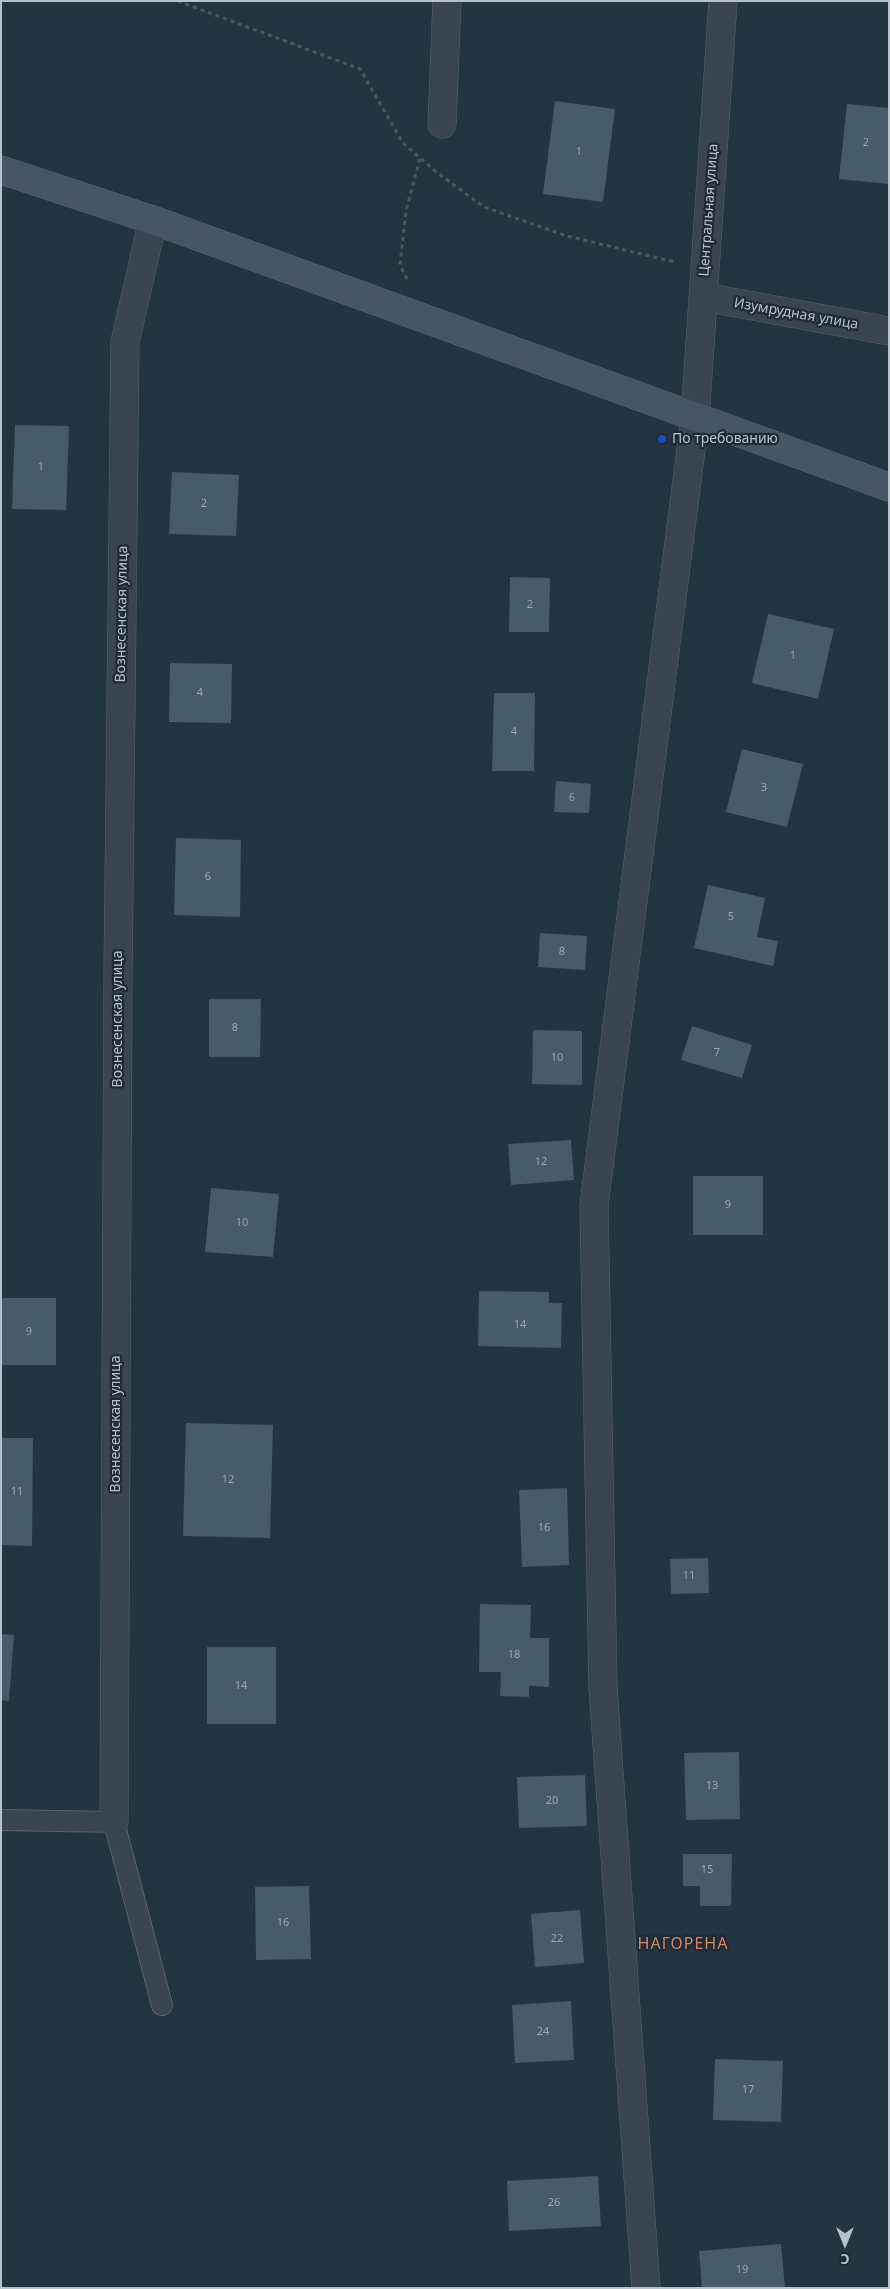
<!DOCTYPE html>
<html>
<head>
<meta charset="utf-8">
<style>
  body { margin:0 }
  #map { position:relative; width:890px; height:2289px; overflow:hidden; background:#243542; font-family:"Noto Sans",sans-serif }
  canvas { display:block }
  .frame { position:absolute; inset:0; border:2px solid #b6c1cc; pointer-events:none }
  .north { position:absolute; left:820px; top:2219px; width:50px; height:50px; -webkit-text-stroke:4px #1e2b37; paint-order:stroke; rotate:180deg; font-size:14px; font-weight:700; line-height:20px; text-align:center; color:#b6c1cc }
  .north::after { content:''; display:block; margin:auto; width:18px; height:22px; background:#b6c1cc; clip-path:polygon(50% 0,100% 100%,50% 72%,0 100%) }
</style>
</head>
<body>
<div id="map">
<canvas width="890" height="2289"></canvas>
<div class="frame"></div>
<div class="north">С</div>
</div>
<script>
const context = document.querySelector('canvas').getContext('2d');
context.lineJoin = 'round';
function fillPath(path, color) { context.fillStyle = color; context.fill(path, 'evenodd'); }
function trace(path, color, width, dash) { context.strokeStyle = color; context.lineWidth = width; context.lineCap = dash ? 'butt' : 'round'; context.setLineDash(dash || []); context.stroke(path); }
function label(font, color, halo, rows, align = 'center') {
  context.font = font + ' "Noto Sans",sans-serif'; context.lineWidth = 4.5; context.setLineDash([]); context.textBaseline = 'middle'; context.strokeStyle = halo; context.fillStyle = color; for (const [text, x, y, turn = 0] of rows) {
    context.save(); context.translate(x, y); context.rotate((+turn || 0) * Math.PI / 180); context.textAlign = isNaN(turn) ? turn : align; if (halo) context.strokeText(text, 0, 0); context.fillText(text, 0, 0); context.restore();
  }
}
const building = new Path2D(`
  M555 101 615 109 603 202 543 194Z
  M847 104 889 108V184L839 179Z
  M15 425 69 426 66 510 12 509Z
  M172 472 239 475 236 536 169 534Z
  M510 577 550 578 549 632H509Z
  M768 614 834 629 818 699 752 683Z
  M170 663 232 664 231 723 169 722Z
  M494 693H535L534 771H492Z
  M742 749 803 764 787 827 726 812Z
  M556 781 591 784 589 813 554 812Z
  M176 838 241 840 240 917 174 915Z
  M708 885 765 898 757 937 778 941 773 966 694 948Z
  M540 933 587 936 585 970 538 967Z
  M209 999H261L260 1057H209Z
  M692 1026 752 1045 742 1078 681 1060Z
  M533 1030 582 1031V1085L532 1084Z
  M571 1140 574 1180 511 1185 508 1144Z
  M693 1176H763V1235H693Z
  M211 1188 279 1194 273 1257 205 1252Z
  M479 1291 549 1292V1303H562L561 1348 478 1346Z
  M1 1298H56V1365H1Z
  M186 1423 273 1425 270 1538 183 1536Z
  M1 1438H33L32 1546 1 1545Z
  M567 1488 569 1565 522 1567 519 1490Z
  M708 1558 709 1593 671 1594 670 1559Z
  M480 1604 531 1605 530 1638H549V1687L529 1686V1697L500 1696 501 1672H479Z
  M1 1634 14 1635 9 1701 1 1700Z
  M207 1647H276V1724H207Z
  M739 1752 740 1819 686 1820 684 1753Z
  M585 1775 587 1826 519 1828 517 1777Z
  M683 1854H732L731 1906H700V1886H683Z
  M309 1886 311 1959 256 1960 255 1887Z
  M580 1910 584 1963 535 1967 531 1914Z
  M571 2001 574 2060 515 2063 512 2005Z
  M715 2059 783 2061 781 2122 713 2120Z
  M598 2176 601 2226 509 2231 507 2181Z
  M781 2244 785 2288H702L699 2251Z`);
const path = new Path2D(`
  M178 1 360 69 403 143 435 171 484 207 567 236 675 262
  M407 279 400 265 406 211 420 158`);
const lane = new Path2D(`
  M1 1820 114 1822 162 2005`);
const street = new Path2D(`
  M442 124 447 1
  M704 297 889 331
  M114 1822 118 974 125 342 153 220
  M646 2288 603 1688 594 1205 695 418 723 1`);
const secondary = new Path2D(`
  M1 170 153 220 889 487`);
const markers = [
  [662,439,5,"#1a4fb4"]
];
const numberNames = [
  ["2",866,143],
  ["1",579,152],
  ["1",41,467],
  ["2",204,504],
  ["2",530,605],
  ["1",793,656],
  ["4",200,693],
  ["4",514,732],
  ["3",764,788],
  ["6",572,798],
  ["6",208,877],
  ["5",731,917],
  ["8",562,952],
  ["8",235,1028],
  ["7",717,1053],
  ["10",557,1058],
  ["12",541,1162],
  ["9",728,1205],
  ["10",242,1223],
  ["14",520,1325],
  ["9",29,1332],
  ["12",228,1480],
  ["11",17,1492],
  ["16",544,1528],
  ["11",689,1576],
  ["18",514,1655],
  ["14",241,1686],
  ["13",712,1786],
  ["20",552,1801],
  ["15",707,1870],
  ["16",283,1923],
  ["22",557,1939],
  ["24",543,2032],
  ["17",748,2090],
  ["26",554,2203],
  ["19",742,2270]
];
const streetNames = [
  ["Центральная улица",709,210,-86],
  ["Изумрудная улица",796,314,10],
  ["Вознесенская улица",122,614,-89],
  ["Вознесенская улица",118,1019,-90],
  ["Вознесенская улица",116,1424,-90]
];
const poiNames = [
  ["По требованию",672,439]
];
const quarterNames = [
  ["НАГОРЕНА",683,1944]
];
fillPath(building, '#485b68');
trace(lane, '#57646f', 22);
trace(street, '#57646f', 29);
trace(secondary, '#57646f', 29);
trace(path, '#455f5e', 3, [4, 4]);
trace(lane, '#394651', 20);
trace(street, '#394651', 28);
trace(secondary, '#475665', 28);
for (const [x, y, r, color] of markers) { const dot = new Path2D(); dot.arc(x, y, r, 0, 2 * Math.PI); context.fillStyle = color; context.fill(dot); trace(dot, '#1e2b37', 2); }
label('11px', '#9aa8b3', null, numberNames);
label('14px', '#b6c1cc', '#1e2b37', streetNames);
label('14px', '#b6c1cc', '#1e2b37', poiNames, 'left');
context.letterSpacing = '1px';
label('16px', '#db8661', '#1e2b37', quarterNames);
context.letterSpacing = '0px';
</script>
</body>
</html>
